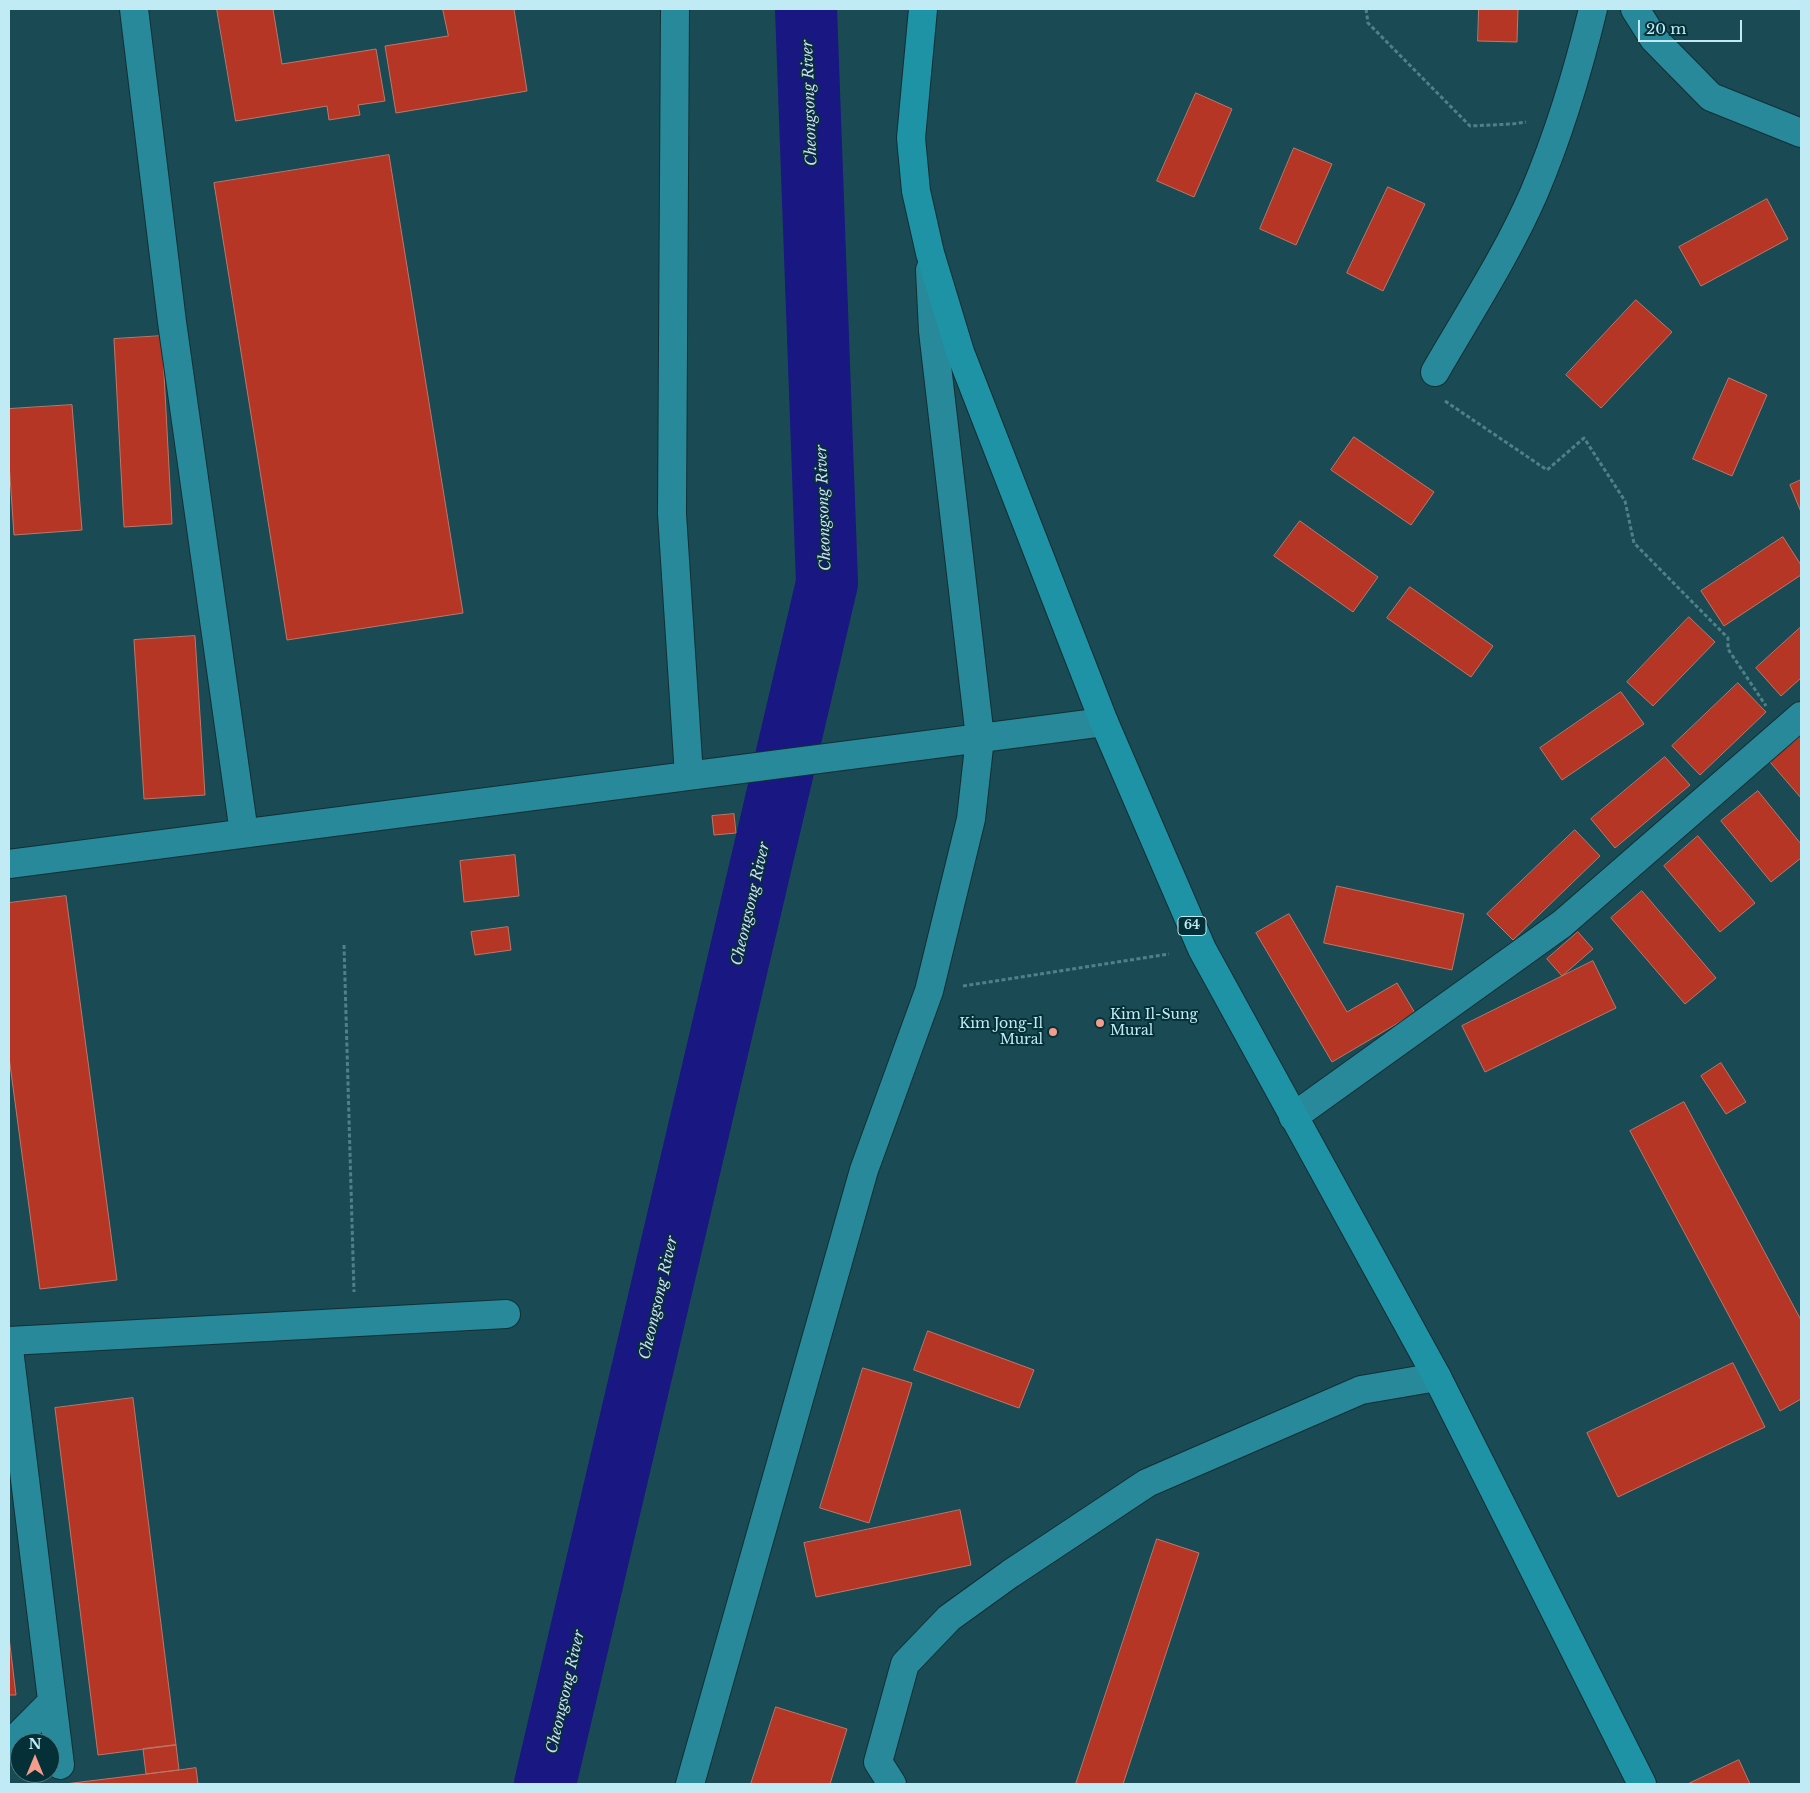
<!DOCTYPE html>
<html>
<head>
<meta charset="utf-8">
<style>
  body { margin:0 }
  #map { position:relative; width:1810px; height:1793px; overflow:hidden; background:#1a4b54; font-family:"Libre Baskerville",serif }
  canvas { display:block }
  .frame { position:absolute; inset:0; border:10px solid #c1ebf4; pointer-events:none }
  .north { position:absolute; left:10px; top:1733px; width:50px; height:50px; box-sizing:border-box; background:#063037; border:1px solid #517b83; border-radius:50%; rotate:0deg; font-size:14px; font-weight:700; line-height:20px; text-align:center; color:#c1ebf4 }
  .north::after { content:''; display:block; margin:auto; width:18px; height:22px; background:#f49d8d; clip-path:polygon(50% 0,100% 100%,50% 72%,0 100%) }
  .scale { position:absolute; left:1638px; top:20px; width:104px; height:22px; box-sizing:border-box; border:2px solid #c1ebf4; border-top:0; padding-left:6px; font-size:15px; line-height:18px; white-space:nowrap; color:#c1ebf4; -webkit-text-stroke:4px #063037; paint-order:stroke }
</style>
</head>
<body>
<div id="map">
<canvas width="1810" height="1793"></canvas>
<div class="frame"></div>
<div class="north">N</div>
<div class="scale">20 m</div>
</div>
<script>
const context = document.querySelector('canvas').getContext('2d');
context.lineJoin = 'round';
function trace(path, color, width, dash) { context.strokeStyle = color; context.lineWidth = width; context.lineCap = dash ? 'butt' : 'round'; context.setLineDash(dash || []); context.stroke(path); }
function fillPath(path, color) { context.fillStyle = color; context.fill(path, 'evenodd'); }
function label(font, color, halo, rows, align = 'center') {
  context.font = font + ' "Libre Baskerville",serif'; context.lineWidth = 4; context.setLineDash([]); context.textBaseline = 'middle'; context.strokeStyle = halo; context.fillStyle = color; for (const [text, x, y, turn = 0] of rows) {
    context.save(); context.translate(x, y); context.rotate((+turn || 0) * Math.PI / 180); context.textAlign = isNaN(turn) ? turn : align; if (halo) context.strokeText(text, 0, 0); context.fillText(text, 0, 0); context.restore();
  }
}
const river = new Path2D(`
  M545 1784 827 583 806 9`);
const building = new Path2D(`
  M217 9H273L282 64 376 49 385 101 358 105 360 115 329 120 327 106 236 121Z
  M443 9H514L527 91 396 113 385 46 448 36Z
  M1479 9H1518L1517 42 1478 41Z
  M1196 93 1232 109 1194 197 1157 181Z
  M1294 148 1332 164 1296 245 1260 229Z
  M389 155 463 613 287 640 214 183Z
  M1388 187 1425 204 1383 291 1347 273Z
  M1767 199 1788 239 1701 286 1679 247Z
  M1636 300 1672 332 1601 408 1566 375Z
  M162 336 172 524 124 527 114 339Z
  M1729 378 1767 395 1732 476 1693 459Z
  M72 405 82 530 14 535 9 462V409Z
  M1354 437 1434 492 1411 525 1331 470Z
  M1801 480V512L1790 485Z
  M1300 521 1378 577 1353 612 1274 556Z
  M1783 537 1801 565V575L1724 626 1701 591Z
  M1410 587 1493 646 1471 677 1387 618Z
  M1689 617 1715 642 1653 706 1627 682Z
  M1801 627V678L1781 696 1756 668Z
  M195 636 205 795 144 799 134 640Z
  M1738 683 1766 712 1700 775 1672 746Z
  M1621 692 1644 724 1562 780 1540 748Z
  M1800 737 1801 738V798L1770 762Z
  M1665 757 1690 785 1615 848 1591 819Z
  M1758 791 1801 844V858L1771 882 1721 821Z
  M734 814 736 833 714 835 712 816Z
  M1575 830 1600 856 1513 940 1487 914Z
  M1698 836 1755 903 1720 932 1664 866Z
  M515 855 519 896 464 902 460 861Z
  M1337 886 1464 914 1452 970 1324 943Z
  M1642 891 1716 978 1685 1004 1611 918Z
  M66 896 117 1280 40 1289 9 1057V903Z
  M1289 914 1347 1012 1397 983 1415 1013 1332 1062 1256 933Z
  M508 927 511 950 475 955 471 932Z
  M1578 932 1593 949 1562 976 1547 959Z
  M1593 961 1616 1008 1485 1072 1462 1026Z
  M1721 1063 1746 1102 1726 1114 1701 1076Z
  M1684 1102 1801 1320V1399L1780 1411 1630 1131Z
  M928 1331 1034 1370 1019 1408 914 1370Z
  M1733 1363 1765 1427 1618 1497 1587 1433Z
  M863 1368 912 1383 869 1523 820 1508Z
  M133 1398 176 1745 98 1755 55 1408Z
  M960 1510 971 1565 816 1597 804 1543Z
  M1157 1539 1199 1553 1123 1784H1076Z
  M9 1637 16 1695H9Z
  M776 1707 847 1729 830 1784H751Z
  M176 1745 179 1770 146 1774 143 1749Z
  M1739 1760 1750 1784H1688Z
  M196 1768 198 1784H65L179 1770Z`);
const path = new Path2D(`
  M1366 9 1368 23 1470 126 1512 124 1526 122
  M1445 401 1547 470 1584 438 1625 501 1634 543 1728 638V649L1766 706
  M344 945 354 1292
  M963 986 1169 954`);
const street = new Path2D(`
  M134 9 172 322 244 833
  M1635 9 1654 39 1711 97 1801 133
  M1435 372C1469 313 1507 255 1534 193 1559 134 1578 71 1593 9
  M1293 1117 1562 924 1801 716
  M9 1341 506 1314
  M9 1349 60 1765
  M9 1745 52 1702
  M892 1784 878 1762 905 1664 949 1618 1010 1574 1147 1483 1361 1390 1437 1377`);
const secondary = new Path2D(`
  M675 9 672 514 689 776
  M9 864 1104 722
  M690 1784 864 1170 929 991 971 819 980 738 933 331 930 270`);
const primary = new Path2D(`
  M923 9 911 138 916 191 930 253 960 352 1104 722 1202 949 1437 1377 1642 1784`);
const markers = [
  [1100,1023,5,"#f49d8d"],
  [1053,1032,5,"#f49d8d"]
];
const shields = [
  [1192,926,28]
];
const shieldNames = [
  ["64",1192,926]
];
const poiNames = [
  ["Kim Il-Sung",1110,1015],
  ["Mural",1110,1031],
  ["Kim Jong-Il",1043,1024,"right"],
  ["Mural",1043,1040,"right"]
];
const waterNames = [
  ["Cheongsong River",810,103,-92],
  ["Cheongsong River",824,508,-92],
  ["Cheongsong River",751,904,-77],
  ["Cheongsong River",659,1298,-77],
  ["Cheongsong River",566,1692,-77]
];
trace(river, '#191781', 62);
fillPath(building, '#b53624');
trace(building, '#bc776a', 1);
trace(street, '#122f34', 30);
trace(secondary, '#122f34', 30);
trace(primary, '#122f34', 30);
trace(path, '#518089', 3, [4, 2.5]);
trace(street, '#278999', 28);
trace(secondary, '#278999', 28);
trace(primary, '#1f93a6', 28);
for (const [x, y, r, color] of markers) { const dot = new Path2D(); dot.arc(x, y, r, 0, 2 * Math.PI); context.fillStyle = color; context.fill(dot); trace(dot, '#063037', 2); }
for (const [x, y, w] of shields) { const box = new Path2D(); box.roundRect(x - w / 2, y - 9.5, w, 19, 4); context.fillStyle = '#063037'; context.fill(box); trace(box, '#c1ebf4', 1); }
label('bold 12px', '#c1ebf4', null, shieldNames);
label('14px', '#c1ebf4', '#063037', poiNames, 'left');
label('italic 15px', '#d1daf6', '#063037', waterNames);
</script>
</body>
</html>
